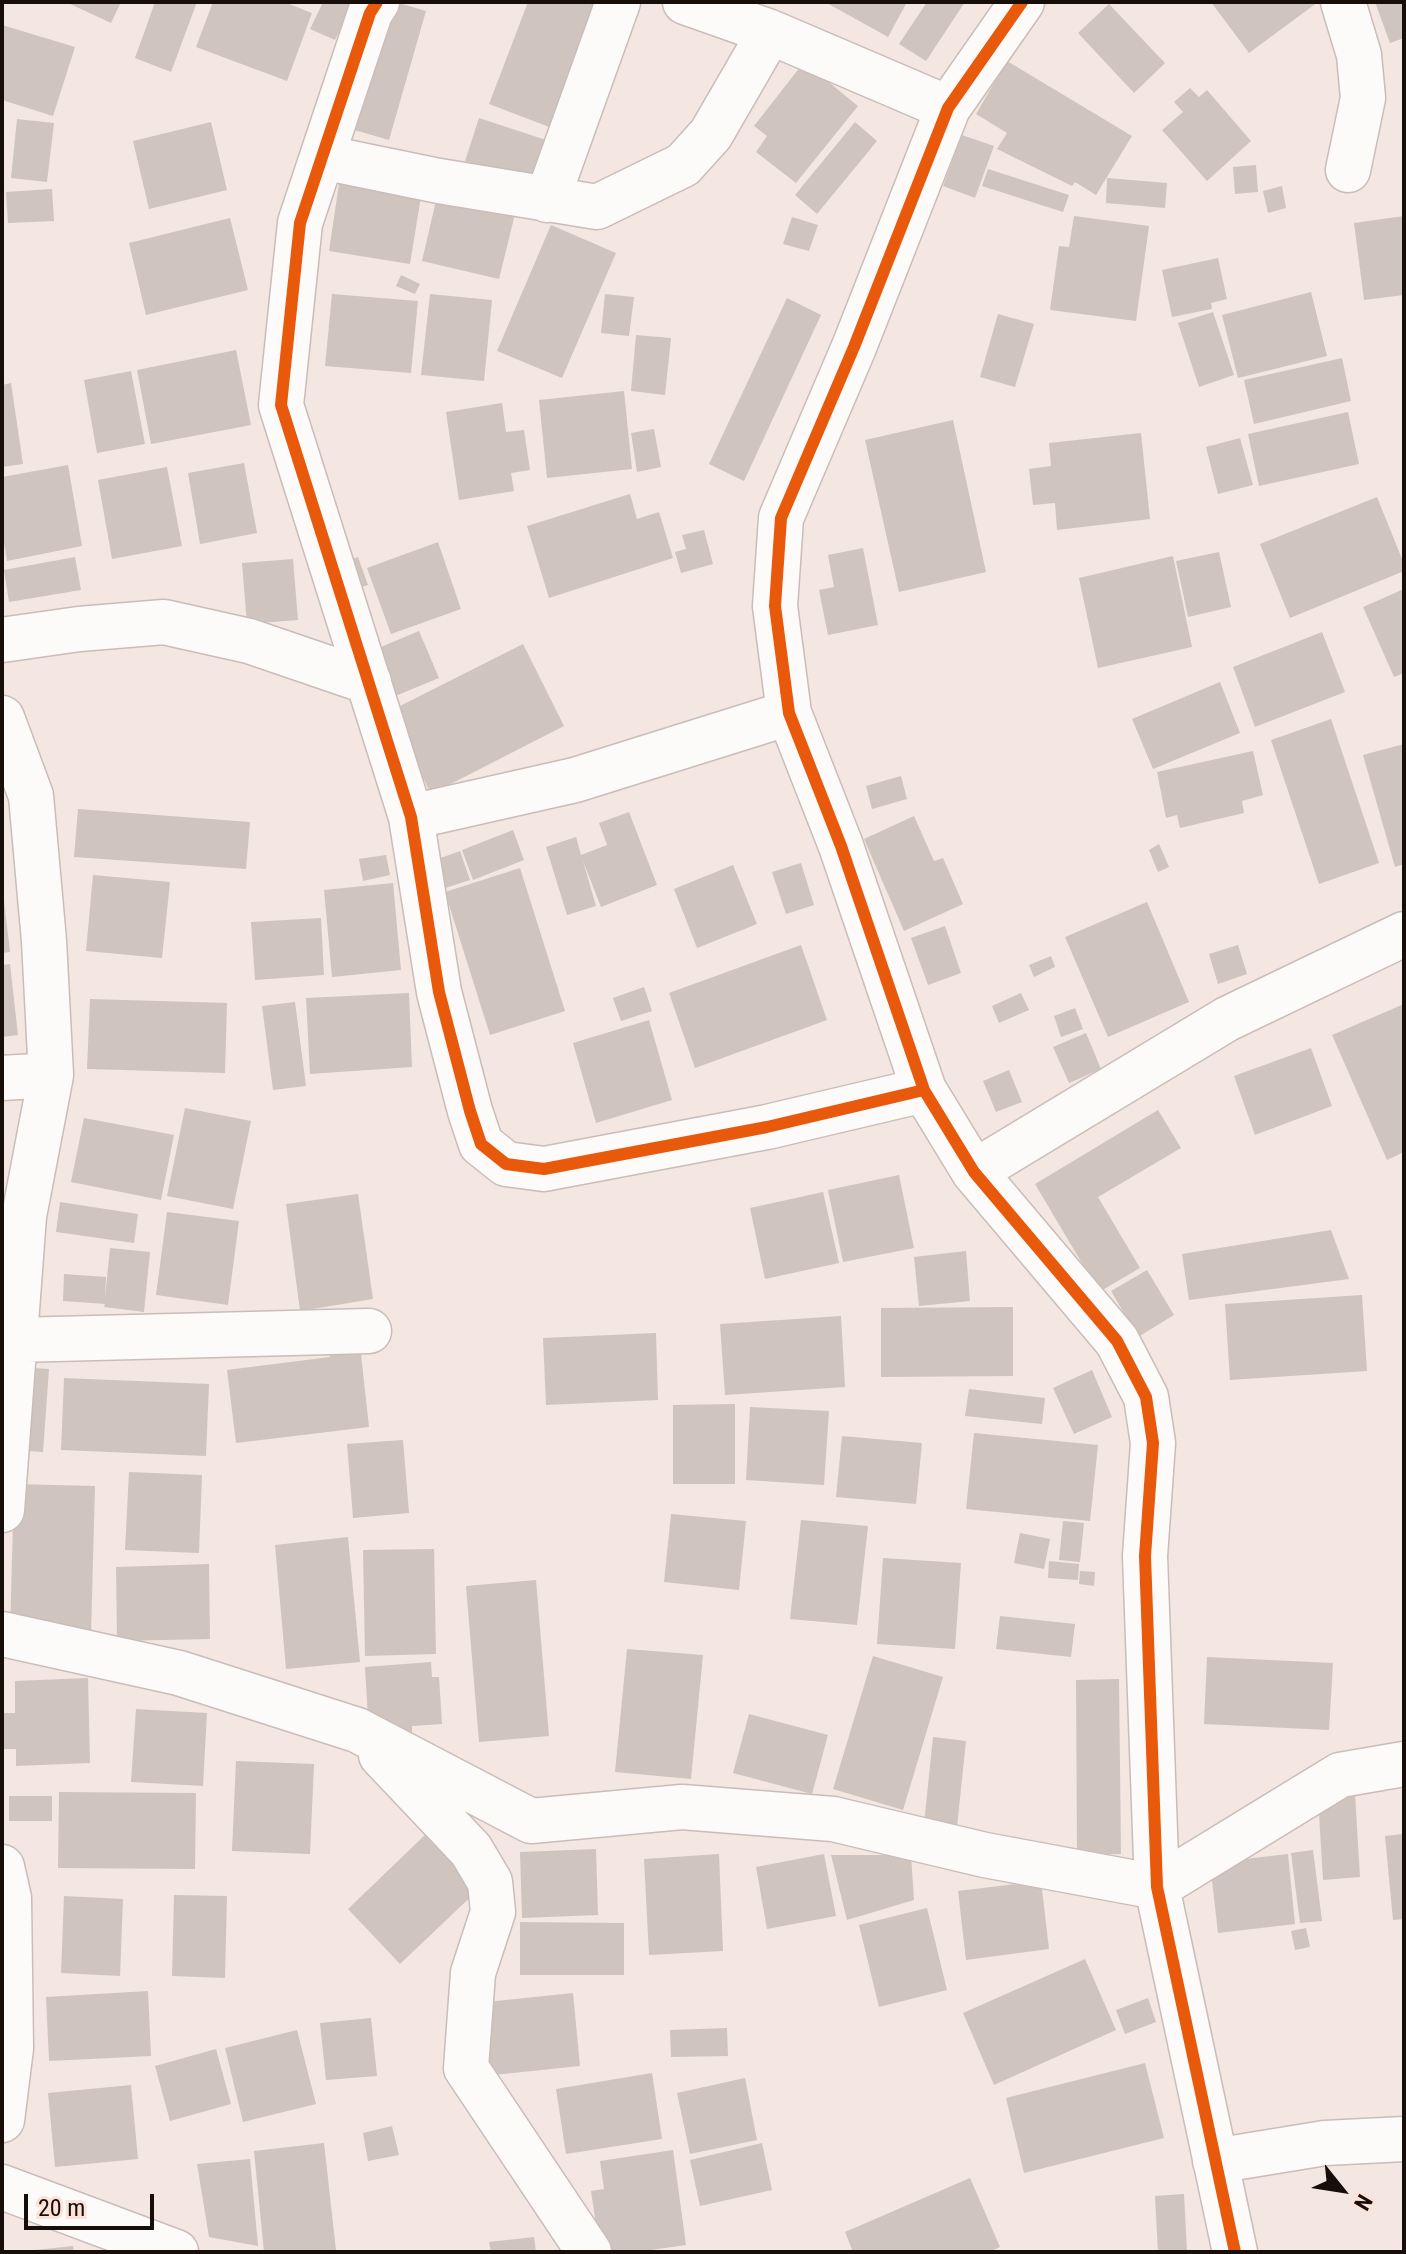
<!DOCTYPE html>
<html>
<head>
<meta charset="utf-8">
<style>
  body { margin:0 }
  #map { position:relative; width:1406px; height:2254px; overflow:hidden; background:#f4e6e1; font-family:"Roboto Condensed",sans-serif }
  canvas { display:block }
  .frame { position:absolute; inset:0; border:4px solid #170d09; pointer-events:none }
  .north { position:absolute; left:1302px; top:2150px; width:80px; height:80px; -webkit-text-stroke:6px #fce2d9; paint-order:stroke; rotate:120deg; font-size:22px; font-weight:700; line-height:32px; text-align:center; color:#170d09 }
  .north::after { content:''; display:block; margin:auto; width:28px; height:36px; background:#170d09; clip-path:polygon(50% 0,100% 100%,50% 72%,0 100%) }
  .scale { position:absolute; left:24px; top:2194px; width:130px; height:36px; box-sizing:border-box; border:4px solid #170d09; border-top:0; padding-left:10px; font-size:24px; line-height:28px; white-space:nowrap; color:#170d09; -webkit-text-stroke:6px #fce2d9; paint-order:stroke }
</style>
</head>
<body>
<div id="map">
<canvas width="1406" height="2254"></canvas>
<div class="frame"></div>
<div class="north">N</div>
<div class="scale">20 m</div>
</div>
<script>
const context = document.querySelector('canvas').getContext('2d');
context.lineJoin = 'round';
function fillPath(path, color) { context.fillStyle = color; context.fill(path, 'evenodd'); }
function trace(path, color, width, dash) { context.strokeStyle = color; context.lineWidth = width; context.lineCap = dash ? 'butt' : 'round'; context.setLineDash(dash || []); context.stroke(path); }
const building = new Path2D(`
  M66 2H121L111 23Z
  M155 2H197L171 72 135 58Z
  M213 2H284L312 13 287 81 196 47Z
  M323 2H345L352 6 335 40 310 29Z
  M395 2 426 11 389 140 344 127Z
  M528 2H606L557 130 489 104Z
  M825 2H907L888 37Z
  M927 2H965L926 61 899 44Z
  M1211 2H1318L1249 53Z
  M1375 2H1404V38L1390 43Z
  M1109 4 1165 63 1134 93 1078 33Z
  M2 25 75 47 53 116 2 100Z
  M1007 61 1132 136 1096 195 1075 182 1072 186 997 149 1007 133 976 114Z
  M804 62 858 106 796 183 756 152 767 136 754 126Z
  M1190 88 1199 97 1207 90 1251 141 1207 181 1162 130 1183 112 1174 102Z
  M479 118 546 140 532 183 465 161Z
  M17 119 54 123 47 182 11 178Z
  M211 122 227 190 149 209 133 141Z
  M855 122 877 141 817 214 795 195Z
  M962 135 994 146 975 198 943 186Z
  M1256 165 1258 192 1235 194 1233 167Z
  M988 169 1069 195 1063 212 982 186Z
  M340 177 422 190 410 264 329 251Z
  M1107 178 1167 183 1165 208 1106 203Z
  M1282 186 1286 208 1268 213 1263 191Z
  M52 189 54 221 8 223 6 192Z
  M438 192 516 210 499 279 422 261Z
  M1074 216 1149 226 1136 321 1050 310 1059 246 1069 247Z
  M1404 216V295L1364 300 1354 223Z
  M792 217 818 225 809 251 783 244Z
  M230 218 248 290 146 315 129 243Z
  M551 225 616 253 562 378 497 351Z
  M1218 258 1227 299 1211 303 1212 309 1172 317 1162 270Z
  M401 275 420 284 415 294 396 286Z
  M1311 292 1327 356 1238 378 1222 315Z
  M332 294 418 301 411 373 325 366Z
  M430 294 492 300 484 381 421 375Z
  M605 294 634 297 629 336 601 333Z
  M787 298 821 315 744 481 709 464Z
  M1213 312 1234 375 1199 387 1178 323Z
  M998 314 1034 324 1015 387 980 377Z
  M636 335 671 338 665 395 631 391Z
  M236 350 251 425 151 444 137 370Z
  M1342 358 1351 401 1254 424 1244 380Z
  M131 371 145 444 97 453 84 380Z
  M11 383 23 464 2 467V385Z
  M624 391 632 469 547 478 539 400Z
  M502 403 506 432 524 430 530 470 511 473 514 491 459 500 446 412Z
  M1348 412 1359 464 1259 486 1248 434Z
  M953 420 986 572 899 592 865 440Z
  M654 429 661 467 637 472 631 433Z
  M1141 433 1150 519 1057 530 1055 503 1033 505 1029 469 1051 466 1049 443Z
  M1240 438 1253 485 1218 494 1206 447Z
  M244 463 257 533 200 544 188 473Z
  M68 465 82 546 7 561 2 531V477Z
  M167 467 182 546 112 559 98 480Z
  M630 494 637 519 659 512 673 558 549 598 527 526Z
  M1377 497 1404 564V571L1290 618 1260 544Z
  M704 530 713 564 681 573 675 552 686 549 682 535Z
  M438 542 461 609 391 634 367 568Z
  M863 548 878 625 828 635 819 590 834 587 828 555Z
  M1219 552 1231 607 1188 617 1176 561Z
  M1173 556 1192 647 1098 668 1079 578Z
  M75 557 81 590 9 602 4 570Z
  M358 557 368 585 349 591 340 563Z
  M293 559 298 620 247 624 242 563Z
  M1404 589V673L1394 677 1363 607Z
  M419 631 439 678 388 699 369 652Z
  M1322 632 1345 692 1255 727 1233 667Z
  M523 644 564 726 431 794 390 711Z
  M1220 682 1240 733 1153 769 1132 719Z
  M1331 719 1379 863 1319 884 1271 740Z
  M1404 744V864L1395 867 1363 755Z
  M1253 751 1263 795 1242 801 1244 813 1180 828 1177 815 1166 818 1157 772Z
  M901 776 907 799 872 809 866 786Z
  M78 809 250 822 246 869 74 857Z
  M629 812 657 885 601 907 583 861 596 906 567 915 546 847 576 837 581 855 607 845 599 823Z
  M914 816 934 861 943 858 963 904 904 931 864 839Z
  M513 830 524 860 473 880 462 850Z
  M1159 844 1169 867 1158 872 1149 850Z
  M460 851 470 880 436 891 427 863Z
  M386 855 390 875 363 881 359 859Z
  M801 863 814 905 786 914 772 872Z
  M733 865 757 924 697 948 674 889Z
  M520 868 565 1011 490 1035 445 892Z
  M93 875 170 882 162 958 86 951Z
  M393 883 401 970 332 977 324 890Z
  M4 901 10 952 2 953V902Z
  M1147 902 1189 1002 1108 1037 1065 937Z
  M321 918 324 975 255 980 251 922Z
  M945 926 961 973 928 985 911 938Z
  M801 945 827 1020 695 1068 669 993Z
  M1238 945 1247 974 1218 984 1209 954Z
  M1051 956 1055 967 1034 977 1029 965Z
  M10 964 18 1035 2 1037V965Z
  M644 987 652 1011 621 1021 613 998Z
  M409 993 412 1067 310 1074 306 998Z
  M1021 993 1029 1010 999 1023 992 1006Z
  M90 999 227 1003 225 1073 87 1069Z
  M295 1002 306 1086 273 1090 262 1006Z
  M1404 1004V1152L1387 1160 1332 1035Z
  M1075 1008 1083 1029 1061 1037 1054 1016Z
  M649 1020 672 1100 596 1123 573 1043Z
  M1086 1033 1101 1069 1069 1083 1053 1047Z
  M1311 1048 1332 1106 1255 1135 1234 1076Z
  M1009 1070 1022 1102 996 1112 983 1081Z
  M185 1108 251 1121 233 1209 167 1196Z
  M1158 1110 1181 1148 1098 1197 1140 1268 1099 1292 1035 1184Z
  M84 1118 174 1135 161 1200 71 1182Z
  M899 1175 914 1248 843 1262 828 1190Z
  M823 1192 839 1263 765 1279 750 1208Z
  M358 1194 373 1299 300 1311 286 1204Z
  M60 1202 138 1214 134 1243 56 1232Z
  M167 1212 239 1221 228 1305 156 1295Z
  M1331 1230 1349 1279 1189 1300 1182 1254Z
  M110 1248 150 1252 144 1312 104 1307 105 1304 63 1301 64 1274 106 1277 105 1299Z
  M966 1251 970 1301 919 1306 914 1257Z
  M1147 1270 1174 1315 1138 1337 1111 1291Z
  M1362 1295 1367 1371 1230 1380 1225 1304Z
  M1013 1307V1376L881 1377V1308Z
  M841 1316 845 1387 725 1395 720 1324Z
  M656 1333 658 1400 546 1405 543 1338Z
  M354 1343 355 1354H361L369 1427 236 1443 227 1370 330 1357 328 1347Z
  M19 1367 49 1369 43 1452 13 1450Z
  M1092 1370 1112 1417 1074 1434 1053 1388Z
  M64 1378 209 1384 206 1456 61 1450Z
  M969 1389 1045 1398 1042 1424 965 1416Z
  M735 1404V1484H673V1405Z
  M750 1407 829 1411 824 1485 746 1480Z
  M974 1433 1098 1445 1090 1521 966 1509Z
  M842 1436 922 1443 916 1504 836 1497Z
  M403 1440 409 1513 353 1518 347 1444Z
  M129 1472 202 1475 199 1553 125 1550Z
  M14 1484 95 1486 91 1635 10 1634Z
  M671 1514 746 1521 739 1590 664 1582Z
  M801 1520 868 1526 857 1625 790 1619Z
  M1063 1521 1084 1523 1080 1562 1059 1560Z
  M1020 1533 1050 1539 1044 1569 1014 1563Z
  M348 1537 360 1662 286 1669 275 1545Z
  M434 1549 436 1654 365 1656 363 1550Z
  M883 1558 961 1563 955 1649 877 1644Z
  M1049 1561 1079 1564 1078 1580 1048 1578Z
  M209 1564 210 1639 117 1641 116 1567Z
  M1080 1571 1095 1572 1094 1586 1079 1584Z
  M536 1580 549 1736 479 1742 466 1586Z
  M1000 1616 1075 1624 1071 1657 996 1649Z
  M627 1649 703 1655 691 1779 615 1772Z
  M873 1656 943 1677 903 1810 833 1789Z
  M1207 1657 1333 1663 1329 1730 1204 1724Z
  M431 1662 432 1677H439L442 1724 412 1726V1734L368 1718 365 1667Z
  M88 1678 90 1763 16 1766V1749H2V1713H15V1681Z
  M1119 1679 1121 1854 1077 1855 1076 1680Z
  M136 1709 207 1713 203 1786 131 1782Z
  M749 1714 828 1735 812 1794 733 1773Z
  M933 1737 966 1741 957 1827 924 1824Z
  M236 1761 314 1764 310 1854 232 1851Z
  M59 1792 196 1793 195 1869 58 1868Z
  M1355 1794 1360 1877 1323 1880 1318 1797Z
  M9 1796H52V1821H9Z
  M426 1834 479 1889 400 1964 348 1909Z
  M1404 1834V1919L1393 1920 1385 1836Z
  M596 1849 598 1915 522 1918 520 1852Z
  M1313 1850 1322 1921 1300 1923 1291 1853Z
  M719 1854 723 1951 649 1955 644 1859Z
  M824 1854 836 1916 767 1929 756 1867Z
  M1288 1854 1295 1924 1218 1933 1210 1863Z
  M831 1855H911L914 1900 847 1920Z
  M1041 1881 1049 1949 966 1960 958 1891Z
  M174 1895 227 1896 225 1978 172 1976Z
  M64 1896 123 1899 120 1976 61 1973Z
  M927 1908 947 1990 879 2007 859 1925Z
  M520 1922 624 1923V1975H520Z
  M1306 1928 1310 1947 1295 1950 1291 1931Z
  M1085 1959 1116 2030 994 2085 963 2013Z
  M148 1991 151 2056 49 2061 46 1997Z
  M573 1993 580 2066 484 2076 477 2003Z
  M1148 1998 1156 2022 1125 2034 1116 2010Z
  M371 2018 377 2076 326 2080 320 2023Z
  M727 2028 728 2056 671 2057 670 2030Z
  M297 2030 316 2104 243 2122 225 2048Z
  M216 2049 231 2104 170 2121 155 2066Z
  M1145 2063 1164 2138 1024 2173 1006 2098Z
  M652 2073 662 2139 566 2154 556 2089Z
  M745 2078 757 2140 690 2154 677 2093Z
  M131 2085 138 2159 55 2167 48 2093Z
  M392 2126 399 2155 368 2161 363 2133Z
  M324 2143 336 2250 264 2252 254 2151Z
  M762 2143 772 2190 700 2206 690 2160Z
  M673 2150 686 2245 637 2252H600L591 2191 604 2189 600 2161Z
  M250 2159 258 2246 209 2237 197 2164Z
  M970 2178 1000 2247 989 2252H853L845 2232Z
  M1184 2194 1187 2252H1158L1155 2196Z
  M534 2237 536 2252H491L489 2242Z
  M73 2246 74 2252H35V2250Z`);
const minor = new Path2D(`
  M377 2 370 13 300 223 281 405 411 817 439 992 470 1111 481 1144 506 1164 544 1169 767 1127 924 1090
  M685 2 770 32 948 108
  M1022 2 948 108 854 347 781 518 775 606 789 713 841 846 924 1090 974 1172 1117 1341 1146 1397 1153 1443 1145 1556 1157 1887 1235 2252
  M1343 2 1359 55 1363 98 1348 170
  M322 157 439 181 597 207 683 165 711 134 770 32
  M547 200 618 2
  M2 640 79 629 164 622 249 641 369 682
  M2 718 31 796 44 941 51 1075 24 1216 2 1510
  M411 817 575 780 789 713
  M2 1078 51 1075
  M974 1172 1227 1019 1404 934
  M16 1340 369 1331
  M2 1634 179 1673 357 1730 531 1821 682 1807 833 1819 985 1855 1157 1887 1340 1775 1404 1764
  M381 1755 471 1850 490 1882 493 1912 473 1973 466 2068 589 2252
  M2 1867 9 1898 11 2048 2 2120
  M1215 2161 1325 2143 1404 2139
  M2 2187 176 2252`);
const cycleway = new Path2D(`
  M377 2 370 13 300 223 281 405 411 817 439 992 470 1111 481 1144 506 1164 544 1169 767 1127 924 1090
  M1022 2 948 108 854 347 781 518 775 606 789 713 841 846 924 1090 974 1172 1117 1341 1146 1397 1153 1443 1145 1556 1157 1887 1235 2252`);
fillPath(building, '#cfc5be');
trace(minor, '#c9bdb9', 47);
trace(minor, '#fdfbfa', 44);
trace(cycleway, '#e8590c', 12);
</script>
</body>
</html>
